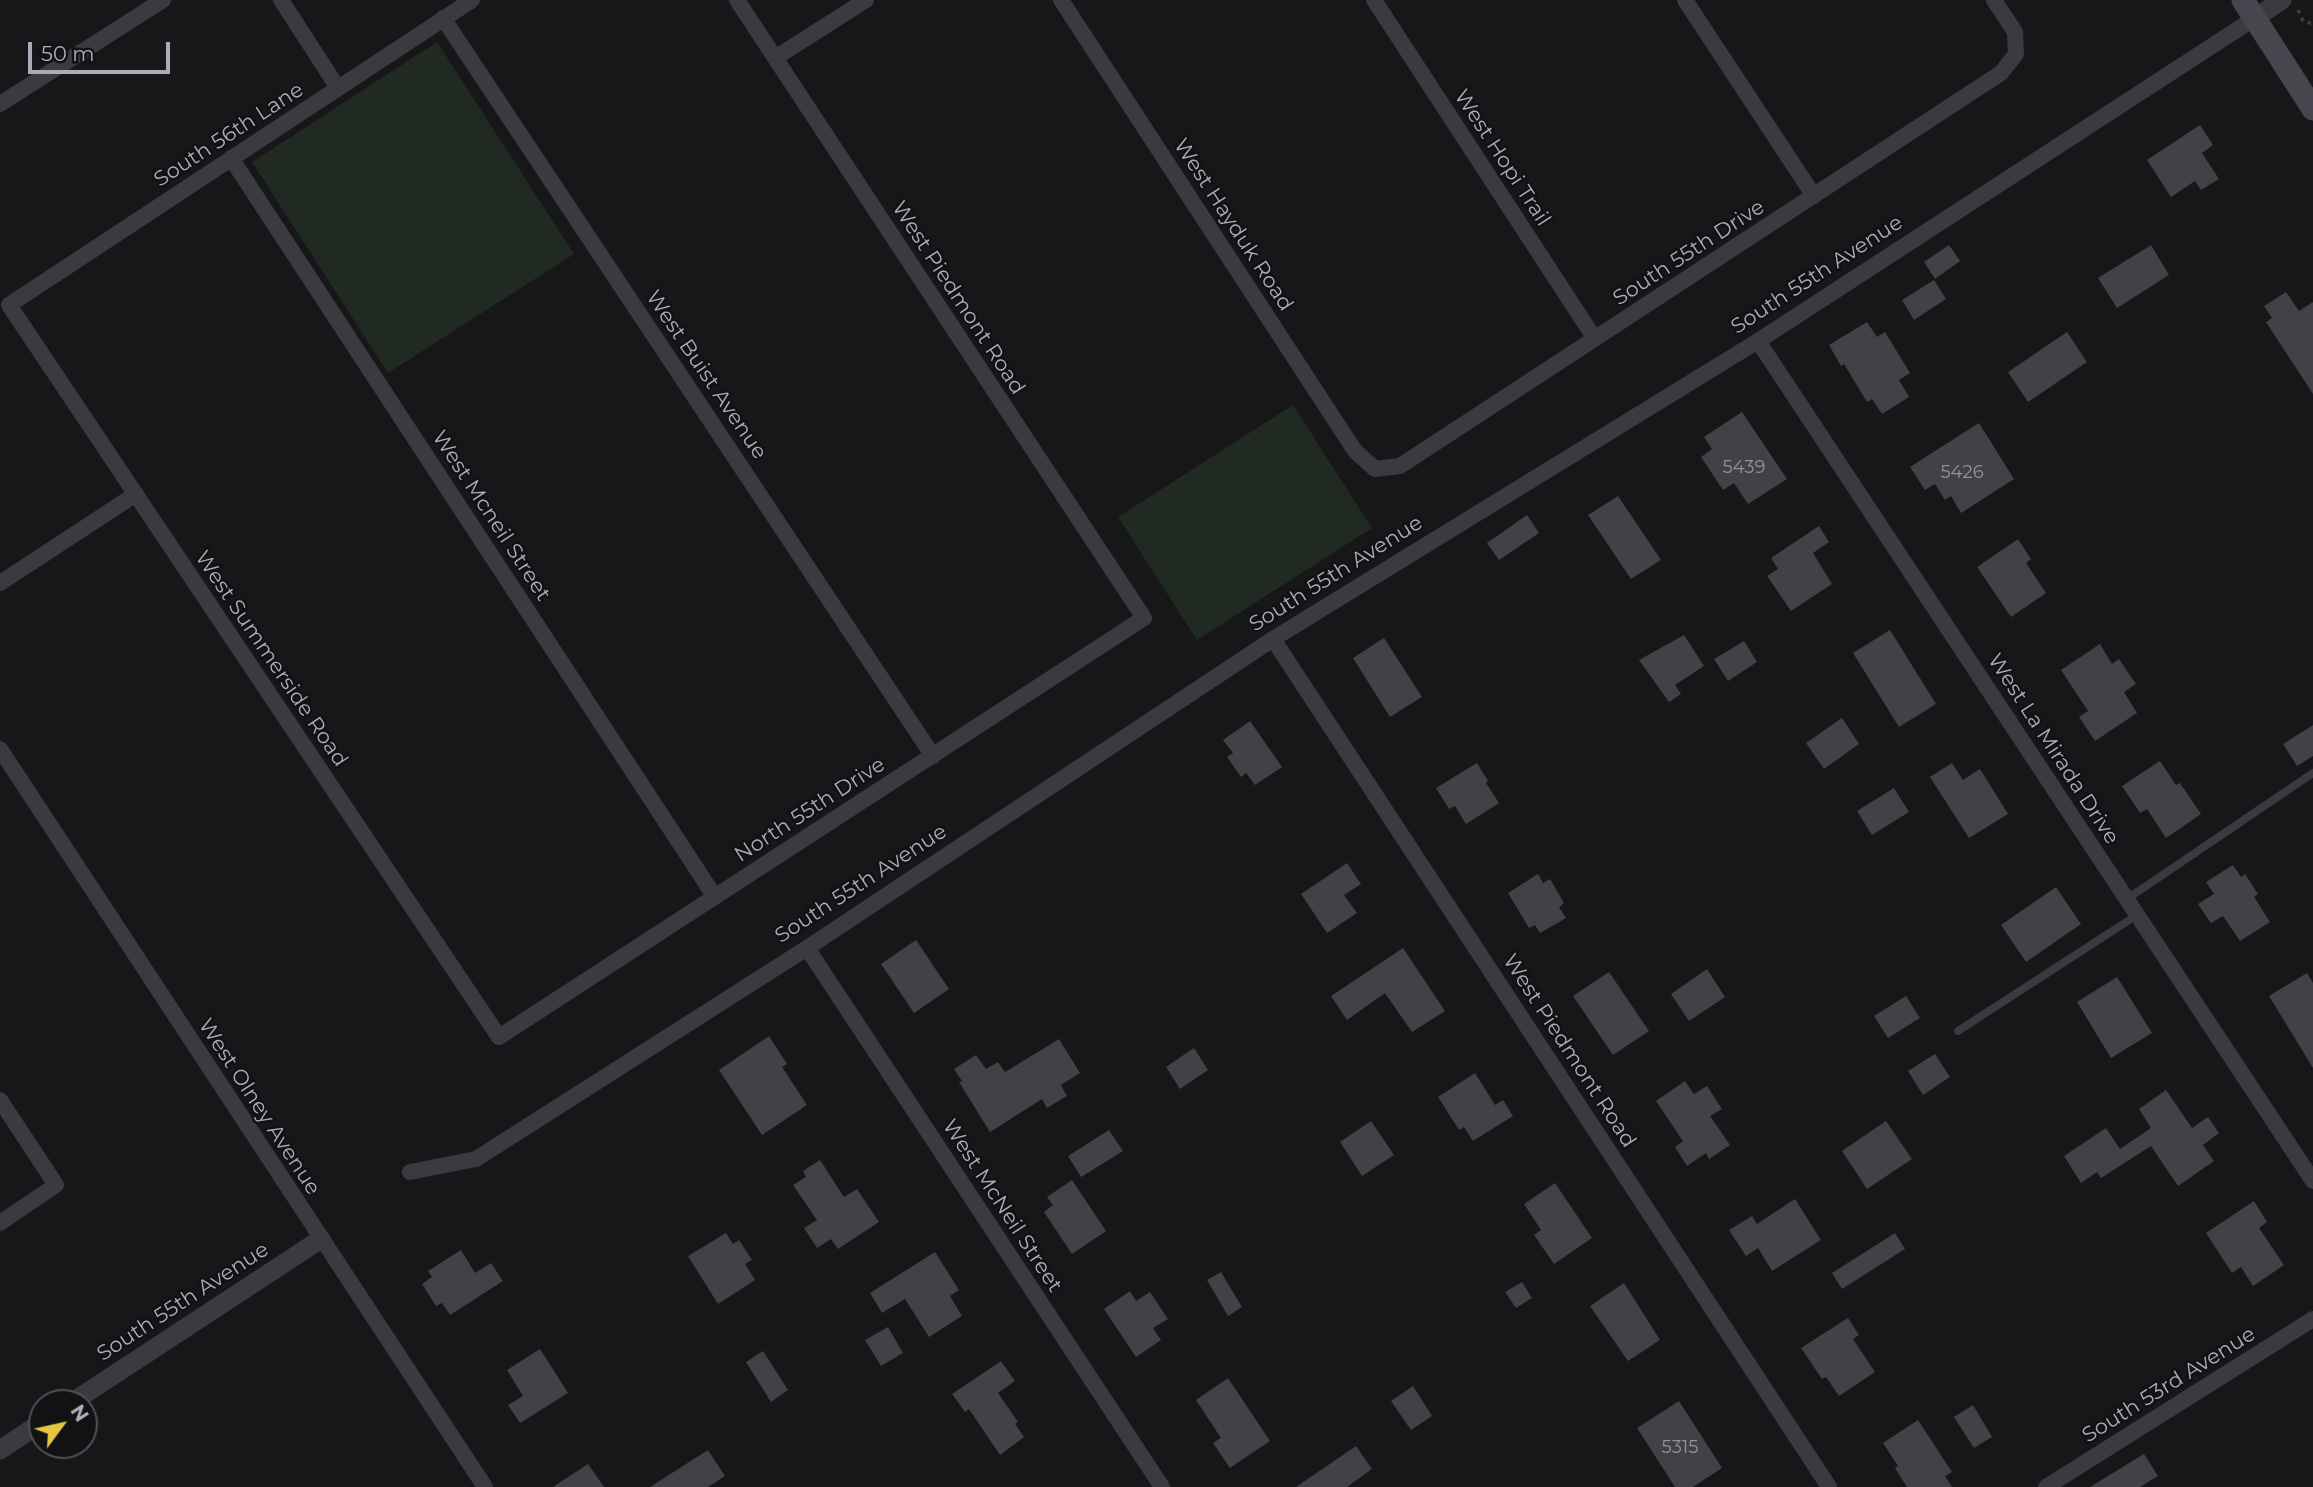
<!DOCTYPE html>
<html>
<head>
<meta charset="utf-8">
<style>
  body { margin:0 }
  #map { position:relative; width:2313px; height:1487px; overflow:hidden; background:#171719; font-family:Montserrat,sans-serif }
  canvas { display:block }
  .north { position:absolute; left:28px; top:1389px; width:70px; height:70px; box-sizing:border-box; background:#121214; border:2px solid #4f5056; border-radius:50%; rotate:57deg; font-size:19px; font-weight:700; line-height:28px; text-align:center; color:#aaadb8 }
  .north::after { content:''; display:block; margin:auto; width:24px; height:32px; background:#e8c541; clip-path:polygon(50% 0,100% 100%,50% 72%,0 100%) }
  .scale { position:absolute; left:28px; top:42px; width:142px; height:32px; box-sizing:border-box; border:4px solid #aaadb8; border-top:0; padding-left:9px; font-size:21px; line-height:24px; white-space:nowrap; color:#aaadb8; -webkit-text-stroke:5px #121214; paint-order:stroke }
</style>
</head>
<body>
<div id="map">
<canvas width="2313" height="1487"></canvas>
<div class="north">N</div>
<div class="scale">50 m</div>
</div>
<script>
const context = document.querySelector('canvas').getContext('2d');
context.lineJoin = 'round';
function fillPath(path, color) { context.fillStyle = color; context.fill(path, 'evenodd'); }
function trace(path, color, width, dash) { context.strokeStyle = color; context.lineWidth = width; context.lineCap = dash ? 'butt' : 'round'; context.setLineDash(dash || []); context.stroke(path); }
function label(font, color, halo, rows, align = 'center') {
  context.font = font + ' Montserrat,sans-serif'; context.lineWidth = 5; context.setLineDash([]); context.textBaseline = 'middle'; context.strokeStyle = halo; context.fillStyle = color; for (const [text, x, y, turn = 0] of rows) {
    context.save(); context.translate(x, y); context.rotate((+turn || 0) * Math.PI / 180); context.textAlign = isNaN(turn) ? turn : align; if (halo) context.strokeText(text, 0, 0); context.fillText(text, 0, 0); context.restore();
  }
}
const green = new Path2D(`
  M437 42 574 254 388 373 252 162Z
  M1293 405 1372 528 1197 640 1118 517Z`);
const building = new Path2D(`
  M2200 125 2213 145 2202 153 2219 179 2201 190 2195 181 2171 197 2147 160Z
  M1949 245 1960 261 1935 279 1924 262Z
  M2151 245 2169 275 2117 308 2098 278Z
  M1934 280 1946 299 1914 320 1902 300Z
  M2286 292 2299 311 2313 302V394L2266 322 2272 318 2264 306Z
  M1867 322 1877 337 1885 332 1910 373 1899 380 1909 397 1882 414 1872 399 1867 402 1844 364 1841 366 1829 345Z
  M2067 332 2087 362 2028 402 2008 372Z
  M1742 412 1787 479 1748 504 1734 483 1723 490 1701 457 1712 449 1704 437Z
  M1979 423 2014 479 1961 513 1951 496 1945 500 1935 484 1925 490 1910 467Z
  M1618 496 1661 560 1631 579 1588 515Z
  M1527 515 1539 533 1499 560 1487 543Z
  M1819 526 1829 542 1813 553 1832 584 1791 611 1767 576 1778 569 1771 558Z
  M2018 539 2031 559 2026 563 2046 593 2011 617 1977 567Z
  M1890 630 1936 704 1899 727 1853 653Z
  M1684 635 1704 666 1675 685 1681 694 1669 702 1639 660Z
  M1384 638 1422 697 1390 717 1353 658Z
  M1744 641 1757 662 1728 681 1714 659Z
  M2100 644 2112 664 2119 659 2136 684 2124 692 2137 713 2095 741 2079 717 2088 711 2061 670Z
  M1842 718 1859 744 1824 769 1806 743Z
  M1250 721 1282 767 1255 785 1246 773 1241 777 1227 757 1233 753 1223 740Z
  M2313 725V756L2297 766 2283 744Z
  M2160 761 2176 785 2180 783 2201 814 2166 838 2147 809 2140 813 2122 786Z
  M1477 763 1488 781 1486 783 1499 803 1466 824 1455 806 1449 809 1436 788Z
  M1952 763 1963 780 1980 769 2008 814 1969 838 1930 777Z
  M1894 788 1909 812 1872 835 1857 811Z
  M1347 863 1361 884 1344 895 1357 913 1327 933 1301 894Z
  M2233 865 2241 877 2245 874 2258 894 2254 897 2270 922 2240 941 2223 916 2211 923 2198 904 2214 894 2206 882Z
  M1538 874 1543 883 1550 879 1564 903 1559 907 1566 918 1540 933 1535 925 1529 928 1508 893Z
  M2056 887 2081 924 2026 962 2001 925Z
  M916 940 949 989 914 1013 881 964Z
  M1403 948 1445 1011 1412 1032 1385 993 1347 1020 1331 996Z
  M1707 969 1725 997 1689 1021 1671 994Z
  M1609 972 1649 1031 1613 1055 1573 996Z
  M2307 973 2313 983V1068L2269 996Z
  M2117 977 2152 1033 2111 1058 2077 1002Z
  M1906 996 1920 1018 1888 1038 1874 1016Z
  M769 1036 787 1064 782 1067 807 1105 762 1135 719 1070Z
  M1059 1039 1080 1073 1061 1085 1067 1096 1047 1108 1042 1099 990 1132 959 1082 962 1081 954 1069 976 1055 986 1069 998 1062 1005 1072Z
  M1194 1048 1208 1070 1180 1089 1166 1067Z
  M1935 1054 1950 1077 1923 1095 1908 1071Z
  M1475 1073 1495 1105 1503 1100 1513 1116 1473 1141 1464 1127 1459 1130 1438 1097Z
  M1685 1081 1694 1094 1707 1086 1722 1109 1710 1116 1730 1145 1709 1159 1706 1153 1687 1166 1675 1147 1683 1141 1656 1101Z
  M2166 1090 2192 1128 2208 1117 2219 1133 2203 1145 2214 1161 2178 1186 2151 1146 2101 1178 2097 1172 2081 1183 2064 1156 2106 1128 2120 1149 2151 1128 2139 1109Z
  M1371 1121 1394 1155 1362 1176 1340 1142Z
  M1886 1121 1912 1159 1867 1189 1842 1151Z
  M1109 1130 1123 1151 1081 1177 1068 1156Z
  M820 1160 844 1197 857 1189 879 1222 838 1249 831 1239 817 1248 804 1228 817 1220 793 1185 806 1177 803 1171Z
  M1072 1180 1106 1231 1072 1254 1044 1212 1053 1205 1047 1197Z
  M1555 1183 1592 1238 1554 1264 1534 1235 1541 1230 1524 1204Z
  M1795 1199 1821 1240 1772 1271 1758 1248 1746 1256 1729 1230 1752 1216 1757 1224Z
  M2254 1201 2267 1222 2259 1228 2284 1265 2253 1286 2241 1267 2232 1273 2206 1233Z
  M726 1233 733 1244 739 1240 752 1260 745 1264 755 1280 718 1304 688 1256Z
  M1895 1233 1905 1249 1842 1289 1832 1273Z
  M461 1250 475 1273 491 1263 503 1281 450 1315 442 1303 436 1306 422 1284 432 1277 428 1271Z
  M935 1252 959 1290 950 1296 962 1316 929 1337 905 1299 882 1313 870 1293Z
  M1221 1272 1242 1307 1228 1316 1207 1280Z
  M1522 1282 1532 1298 1516 1308 1505 1292Z
  M1624 1283 1660 1340 1628 1361 1590 1306Z
  M1130 1291 1136 1301 1150 1292 1168 1319 1153 1328 1161 1340 1136 1357 1104 1309Z
  M1848 1318 1859 1335 1853 1339 1875 1372 1839 1396 1826 1377 1822 1379 1801 1348Z
  M888 1327 903 1353 881 1366 865 1340Z
  M540 1349 568 1393 520 1423 508 1405 523 1396 507 1370Z
  M763 1351 788 1390 771 1402 746 1362Z
  M1001 1361 1015 1381 998 1393 1018 1422 1015 1424 1024 1437 1000 1455 969 1409 965 1412 952 1394Z
  M1228 1378 1270 1441 1230 1468 1213 1443 1221 1438 1196 1400Z
  M1413 1386 1432 1416 1411 1430 1391 1401Z
  M1679 1401 1722 1468 1693 1487H1675L1637 1428Z
  M1973 1405 1992 1437 1974 1448 1954 1417Z
  M1918 1420 1952 1472 1945 1476 1952 1487H1907L1895 1468 1898 1466 1883 1443Z
  M1356 1446 1372 1469 1347 1487H1296Z
  M708 1450 725 1476 708 1487H650Z
  M2144 1454 2158 1476 2140 1487H2090Z
  M588 1464 604 1487H553Z`);
const path = new Path2D(`
  M2298 10 2303 21 2313 24`);
const service = new Path2D(`
  M2127 899 2313 773
  M1958 1031 2137 915`);
const minor = new Path2D(`
  M281 0 338 88
  M472 0 9 305 499 1037 1144 618 737 0
  M1061 0 1355 451 1375 469 1400 466 2001 73 2016 54 2015 32 1994 0
  M1374 0 1595 339
  M1685 0 1814 196
  M443 18 933 756
  M775 58 866 0
  M0 104 163 0
  M231 158 715 897
  M1758 341 2313 1181
  M0 583 136 494
  M1273 639 1829 1487
  M0 749 485 1487
  M807 948 1162 1487
  M0 1100 56 1185 0 1223
  M410 1172 476 1159 807 948 1273 639 1758 341 2255 18
  M2046 1487 2313 1319`);
const tertiary = new Path2D(`
  M2255 18 2282 0
  M71 1403 321 1239
  M0 1450 42 1422`);
const secondary = new Path2D(`
  M2243 0 2313 109`);
const numberNames = [
  ["5439",1744,468],
  ["5426",1962,473],
  ["5315",1680,1448]
];
const streetNames = [
  ["South 56th Lane",229,135,-33],
  ["West Hopi Trail",1502,158,57],
  ["West Hayduk Road",1233,225,57],
  ["South 55th Drive",1689,253,-33],
  ["South 55th Avenue",1817,275,-33],
  ["West Piedmont Road",958,298,57],
  ["West Buist Avenue",706,375,56],
  ["West Mcneil Street",491,516,57],
  ["South 55th Avenue",1336,574,-32],
  ["West Summerside Road",271,659,56],
  ["West La Mirada Drive",2053,749,57],
  ["North 55th Drive",810,810,-33],
  ["South 55th Avenue",861,884,-33],
  ["West Piedmont Road",1569,1051,57],
  ["West Olney Avenue",259,1107,57],
  ["West McNeil Street",1002,1206,57],
  ["South 55th Avenue",183,1302,-33],
  ["South 53rd Avenue",2169,1385,-32]
];
fillPath(green, '#212923');
fillPath(building, '#424246');
trace(path, '#3e3f45', 3.5, [3.5, 5]);
trace(service, '#3a3a40', 8);
trace(minor, '#3a3a40', 16);
trace(tertiary, '#3a3a40', 19);
trace(secondary, '#46474e', 23);
label('18px', '#90929c', null, numberNames);
label('21px', '#aaadb8', '#121214', streetNames);
</script>
</body>
</html>
